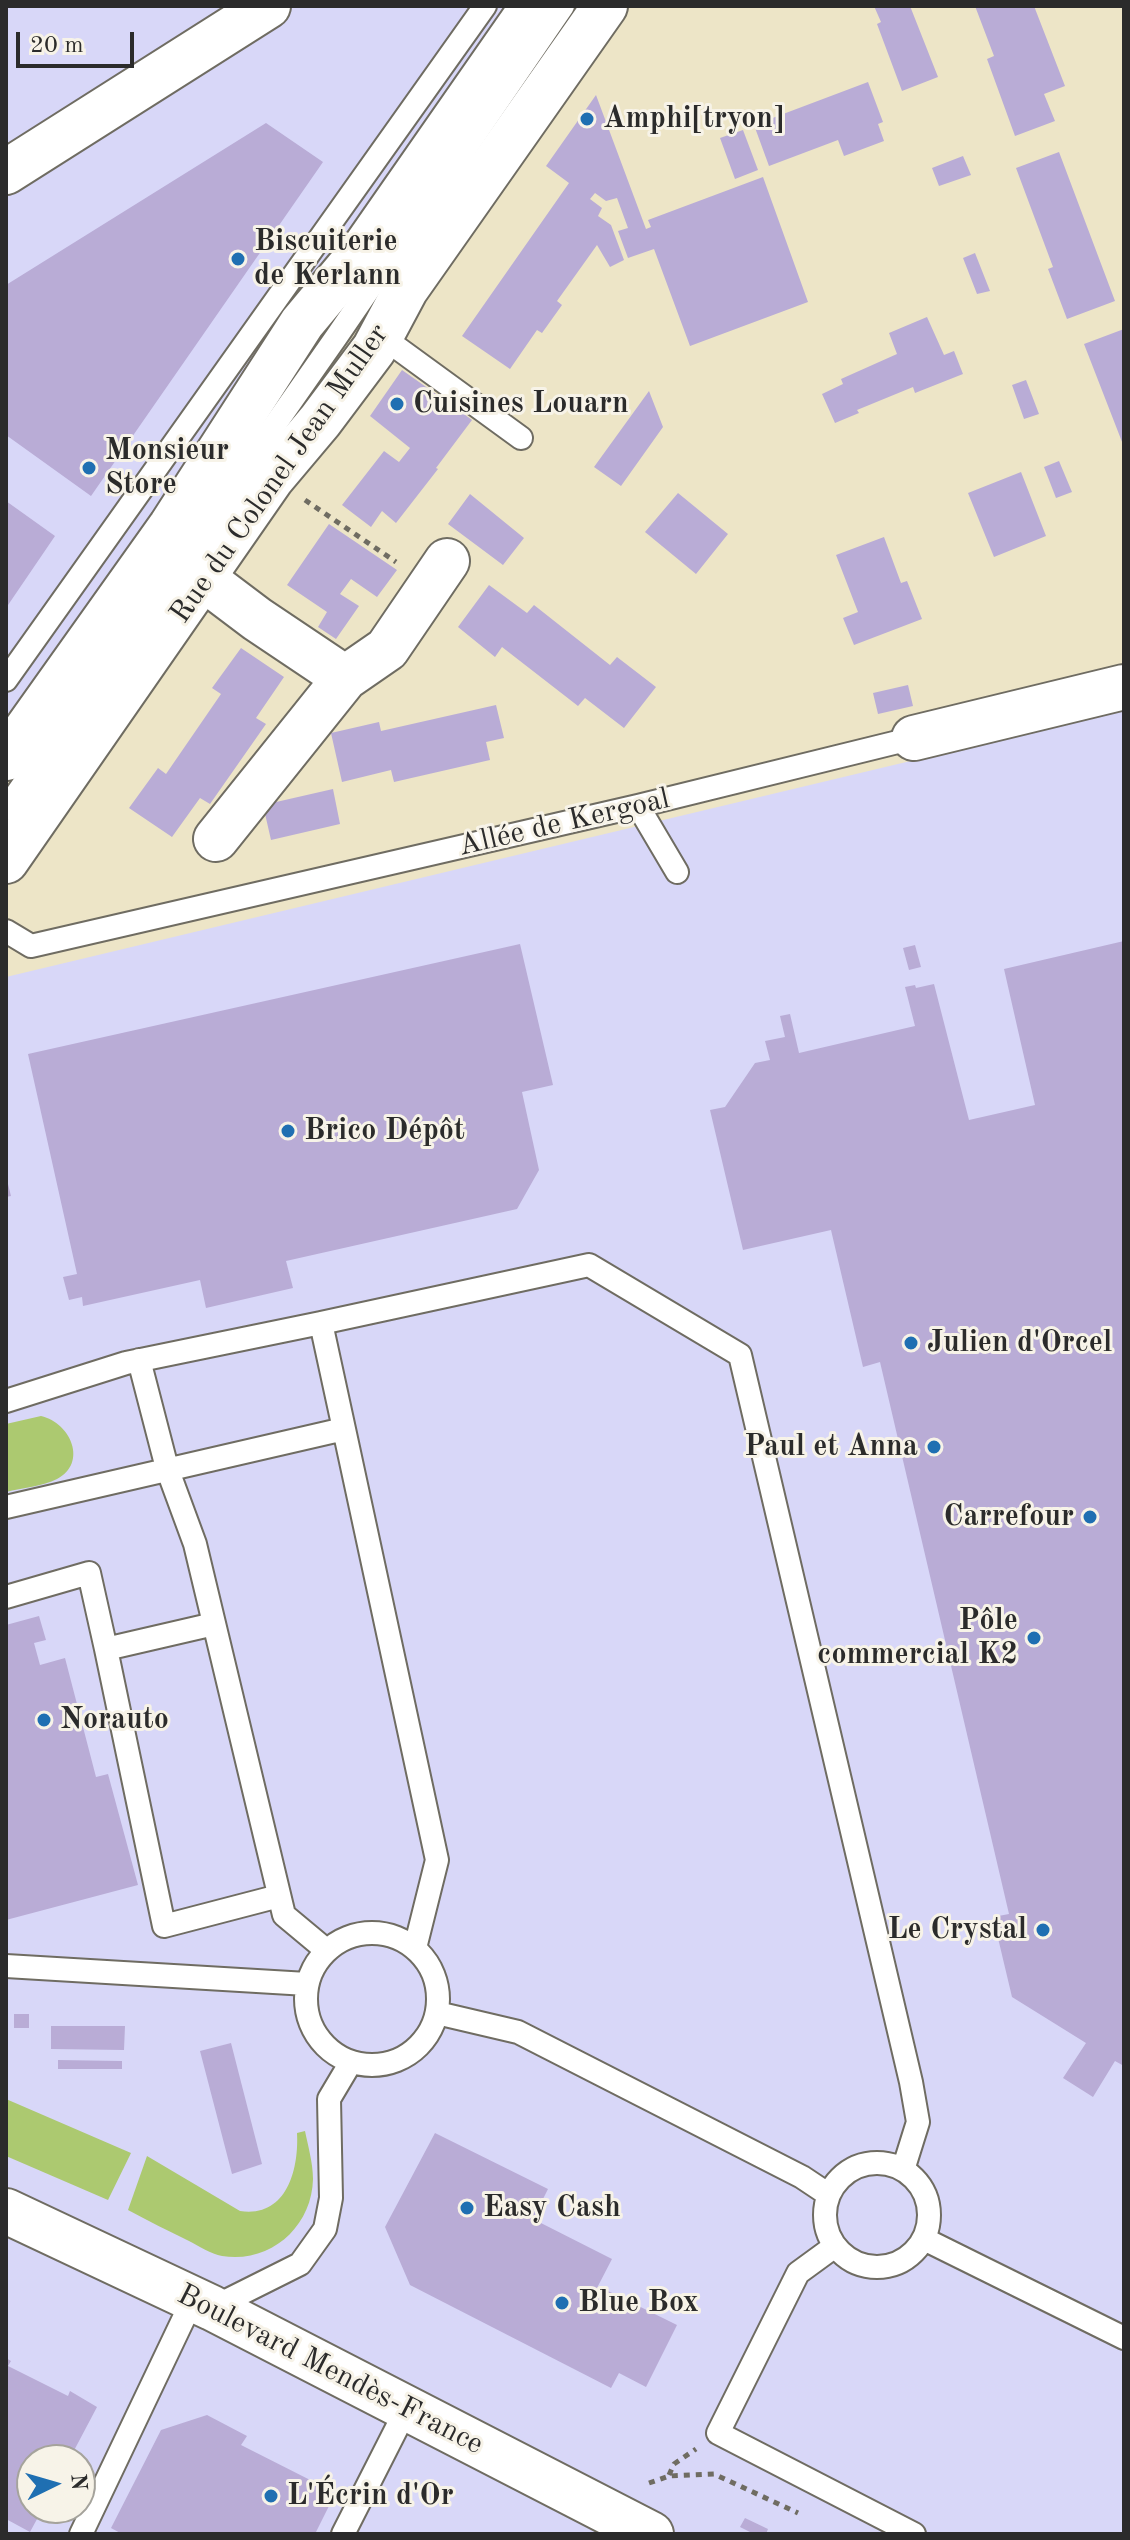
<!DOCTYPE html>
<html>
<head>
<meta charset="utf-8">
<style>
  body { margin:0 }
  #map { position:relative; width:1130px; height:2540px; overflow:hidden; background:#ede5c7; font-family:"Old Standard TT",serif }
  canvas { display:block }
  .frame { position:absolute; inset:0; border:8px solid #2b2b2b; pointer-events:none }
  .north { position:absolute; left:16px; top:2444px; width:80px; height:80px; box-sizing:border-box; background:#f7f3e8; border:2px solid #a5a39c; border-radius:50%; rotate:85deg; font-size:22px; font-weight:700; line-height:32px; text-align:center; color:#2b2b2b }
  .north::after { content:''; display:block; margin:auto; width:28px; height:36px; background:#1f6fb2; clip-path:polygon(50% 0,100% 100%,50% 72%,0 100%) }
  .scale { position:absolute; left:16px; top:32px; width:118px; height:36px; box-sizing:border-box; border:4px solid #2b2b2b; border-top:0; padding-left:10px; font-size:24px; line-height:28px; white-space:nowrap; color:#2b2b2b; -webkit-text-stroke:6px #f7f3e8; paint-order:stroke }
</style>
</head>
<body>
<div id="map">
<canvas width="1130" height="2540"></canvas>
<div class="frame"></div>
<div class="north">N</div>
<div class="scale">20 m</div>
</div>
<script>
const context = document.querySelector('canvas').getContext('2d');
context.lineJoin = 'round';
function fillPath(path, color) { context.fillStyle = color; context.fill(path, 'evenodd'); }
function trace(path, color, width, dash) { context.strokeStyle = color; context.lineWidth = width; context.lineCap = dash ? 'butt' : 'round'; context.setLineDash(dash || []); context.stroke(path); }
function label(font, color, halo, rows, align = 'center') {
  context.font = font + ' "Old Standard TT",serif'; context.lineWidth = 6; context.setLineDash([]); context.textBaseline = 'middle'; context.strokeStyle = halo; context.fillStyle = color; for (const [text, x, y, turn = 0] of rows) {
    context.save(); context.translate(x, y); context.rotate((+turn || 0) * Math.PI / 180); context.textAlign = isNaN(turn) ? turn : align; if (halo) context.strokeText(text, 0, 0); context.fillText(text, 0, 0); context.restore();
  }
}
const built = new Path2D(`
  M6 6H549L6 763Z
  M1124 710V2534H6V977ZM32 2460H80V2508H32Z`);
const green = new Path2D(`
  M41 1416C71 1423 88 1463 57 1479 43 1486 22 1488 6 1492V1424Z
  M6 2099 131 2153 108 2200 6 2156Z
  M305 2131C308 2146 313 2163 313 2179 312 2227 270 2264 222 2256 211 2254 199 2246 189 2241 169 2231 148 2221 128 2210L147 2156 240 2211C287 2218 299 2169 297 2133Z`);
const building = new Path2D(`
  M874 6H910L938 77 902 91 877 24 881 22Z
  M975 6H1034L1065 86 1044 94 1055 121 1015 136 987 59 994 56Z
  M868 82 883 122 878 124 884 141 844 156 838 140 769 166 754 125Z
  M596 95 646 229 651 227 648 220 763 177 808 302 690 346 654 249 628 258 618 231 628 228 617 198 606 201 595 193 590 199 602 208 598 216 611 225 624 260 610 267 597 245 557 301 562 305 542 333 537 330 510 369 462 336 569 183 546 166Z
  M266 123 323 162 91 496 6 435V285Z
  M743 130 758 170 735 179 720 138Z
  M1059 152 1115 301 1067 319 1048 269 1053 267 1016 168Z
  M963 156 971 175 939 186 932 168Z
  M975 253 990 291 977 294 963 258Z
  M927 317 944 355 954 351 963 374 915 393 913 387 857 410 859 413 835 423 822 394 843 384 841 379 897 354 889 333Z
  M1124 329V447L1084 344Z
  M402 370 446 401 443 404 451 410 453 406 472 420 436 468 438 469 396 523 382 511 371 527 342 505 384 451 399 462 410 448 370 416Z
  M1026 380 1039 414 1024 419 1012 385Z
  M649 391 663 427 621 486 594 467Z
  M1059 461 1072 492 1056 498 1044 467Z
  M1021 472 1046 536 994 557 968 493Z
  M678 493 728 534 696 574 645 532Z
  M470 494 524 538 503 565 448 524Z
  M6 501 55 536 6 608Z
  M329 524 397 570 377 597 351 579 340 594 359 606 336 639 318 627 327 612 287 585Z
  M884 537 901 583 907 581 922 619 854 645 843 618 858 612 836 555Z
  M489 585 527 613 534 605 610 665 617 657 656 687 624 728 585 698 578 706 502 647 495 657 458 627Z
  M241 648 284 677 256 718 266 724 210 804 200 798 172 837 129 808 158 768 166 774 221 694 212 688Z
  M908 685 913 706 878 714 873 693Z
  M496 705 504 738 486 742 490 760 394 782 391 770 342 782 331 733 379 722 381 731Z
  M333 789 340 824 271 840 263 805Z
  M1124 941V2066L1115 2061 1093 2097 1063 2078 1086 2043 1012 1997 993 1917 1009 1914 880 1362 863 1367 831 1230 743 1250 710 1110 725 1107 755 1063 770 1060 765 1041 785 1037 780 1016 790 1014 799 1053 915 1026 905 987 915 985 916 988 934 984 969 1120 1035 1105 1004 969Z
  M520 944 553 1085 522 1092 539 1170 517 1209 286 1261 293 1288 206 1308 200 1280 83 1306 82 1297 69 1300 63 1277 77 1274 28 1054Z
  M915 945 921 967 909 970 903 948Z
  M6 1176 11 1196 6 1197Z
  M39 1616 46 1640 34 1643 40 1665 65 1658 96 1777 108 1774 138 1885 6 1920V1625Z
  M14 2014H29V2028H14Z
  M51 2026H125L124 2050 51 2049Z
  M231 2043 262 2164 232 2174 200 2051Z
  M58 2060 122 2061V2069H58Z
  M435 2133 548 2189 533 2219 612 2259 598 2286 677 2325 646 2387 619 2373 611 2388 410 2285 385 2227Z
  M6 2358 11 2361 8 2366 68 2396 70 2391 97 2407 69 2460H32V2508H43L30 2532 6 2519Z
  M207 2415 247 2436 241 2445 322 2486 329 2506 315 2534H122L111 2528 161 2430Z
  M745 2518 768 2529 766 2534H754L740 2527Z`);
const path = new Path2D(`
  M305 500 396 562
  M669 2475 674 2464 696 2449
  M649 2483 669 2476 714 2474 798 2513`);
const service = new Path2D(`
  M381 336 521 438
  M6 680 485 6
  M638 806 677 872
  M6 809 337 336 563 6
  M6 931 31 946 638 806 914 738
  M321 1323 589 1265 740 1355 911 2082 918 2122 903 2170
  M139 1360 167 1468 195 1544 284 1915 326 1950
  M6 1401 126 1363 321 1323 344 1429 6 1507
  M344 1429 437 1860 415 1948
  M6 1597 89 1573 106 1649
  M214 1624 106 1649 164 1926 279 1896
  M306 1999a66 66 0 1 1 132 0a66 66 0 1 1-132 0Z
  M6 1966 307 1984
  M437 2013 518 2032 802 2177 829 2195
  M825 2215a52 52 0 1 1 104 0a52 52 0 1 1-104 0Z
  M924 2239 1124 2338
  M835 2246 798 2273 718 2433 914 2534
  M212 2308 300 2264 325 2229 331 2198 329 2099 351 2062
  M81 2534 193 2299
  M343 2534 407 2408`);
const minor = new Path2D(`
  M204 579 257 619 345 678
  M914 738 1124 687
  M216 839 345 678 387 649 447 561
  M6 2211 212 2308 651 2534`);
const secondary = new Path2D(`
  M6 172 268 6
  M6 758 171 526 302 323 363 250 533 6
  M6 861 272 478 320 421 374 349 406 289 605 6`);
const markers = [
  [587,119,8,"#1f6fb2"],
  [238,259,8,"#1f6fb2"],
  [397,404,8,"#1f6fb2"],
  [89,468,8,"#1f6fb2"],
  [288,1131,8,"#1f6fb2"],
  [911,1343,8,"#1f6fb2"],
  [934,1447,8,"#1f6fb2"],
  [1090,1517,8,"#1f6fb2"],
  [1034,1638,8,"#1f6fb2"],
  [44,1720,8,"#1f6fb2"],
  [1043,1930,8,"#1f6fb2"],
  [467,2208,8,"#1f6fb2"],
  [562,2303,8,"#1f6fb2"],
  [271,2496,8,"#1f6fb2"]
];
const poiNames = [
  ["Amphi[tryon]",603,119],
  ["Biscuiterie",254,242],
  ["de Kerlann",254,276],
  ["Cuisines Louarn",413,404],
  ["Monsieur",105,451],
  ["Store",105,485],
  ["Brico Dépôt",304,1131],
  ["Julien d'Orcel",927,1343],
  ["Paul et Anna",918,1447,"right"],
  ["Carrefour",1074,1517,"right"],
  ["Pôle",1018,1621,"right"],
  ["commercial K2",1018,1655,"right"],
  ["Norauto",60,1720],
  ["Le Crystal",1027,1930,"right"],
  ["Easy Cash",483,2208],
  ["Blue Box",578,2303],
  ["L'Écrin d'Or",287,2496]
];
const streetNames = [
  ["Rue du Colonel Jean Muller",280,474,-55],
  ["Allée de Kergoal",564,823,-13],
  ["Boulevard Mendès-France",330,2370,27]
];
fillPath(built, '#d8d7f8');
fillPath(green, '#acc970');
fillPath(building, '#b9acd6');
trace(service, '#6f6c62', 26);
trace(minor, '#6f6c62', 48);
trace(secondary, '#6f6c62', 48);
trace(path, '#6f6c62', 5, [6, 6]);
trace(service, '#fff', 22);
trace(minor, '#fff', 44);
trace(secondary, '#fff', 44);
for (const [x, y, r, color] of markers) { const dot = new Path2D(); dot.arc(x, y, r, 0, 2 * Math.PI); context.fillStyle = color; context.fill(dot); trace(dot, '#f7f3e8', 3); }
label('bold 30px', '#2b2b2b', '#f7f3e8', poiNames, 'left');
label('30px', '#2b2b2b', '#f7f3e8', streetNames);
</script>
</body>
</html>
